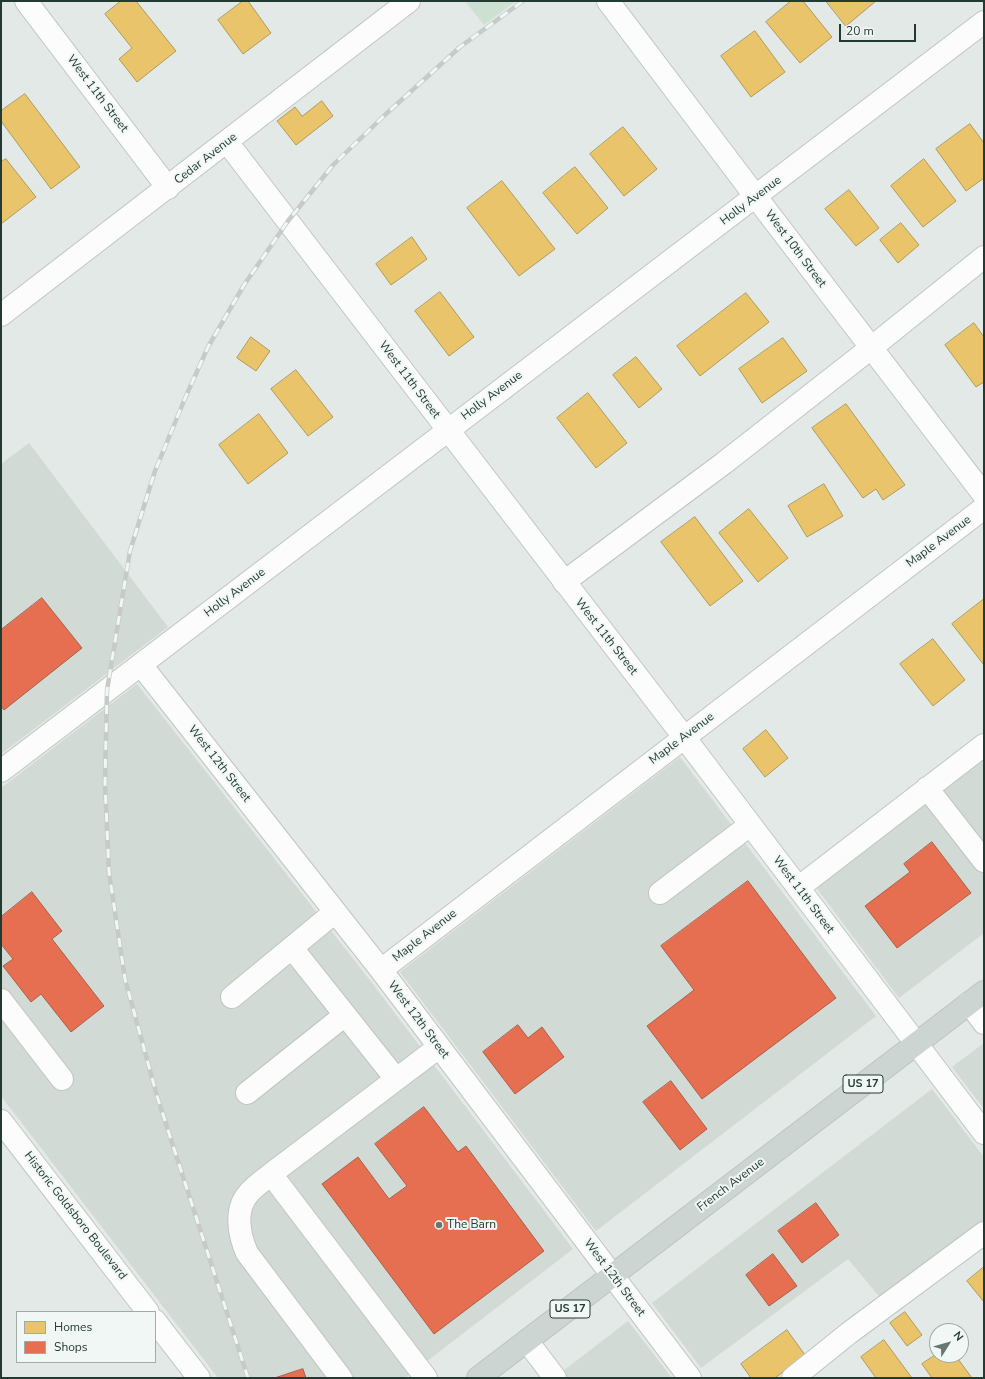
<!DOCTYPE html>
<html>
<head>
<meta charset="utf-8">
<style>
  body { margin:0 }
  #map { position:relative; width:985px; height:1379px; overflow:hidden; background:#e3e9e6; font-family:"Nunito Sans",sans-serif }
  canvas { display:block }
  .frame { position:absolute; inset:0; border:2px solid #223a32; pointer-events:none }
  .legend { position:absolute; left:16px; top:1311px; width:140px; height:52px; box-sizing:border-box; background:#f1f7f4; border:1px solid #9eaba6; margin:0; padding:5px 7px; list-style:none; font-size:12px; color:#223a32 }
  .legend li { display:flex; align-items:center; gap:8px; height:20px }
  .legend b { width:20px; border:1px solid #9eaba6 }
  .north { position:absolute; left:929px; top:1323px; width:40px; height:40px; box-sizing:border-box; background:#f1f7f4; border:1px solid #9eaba6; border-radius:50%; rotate:53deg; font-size:11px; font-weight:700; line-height:16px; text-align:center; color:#223a32 }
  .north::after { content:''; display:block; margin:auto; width:14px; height:18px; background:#667771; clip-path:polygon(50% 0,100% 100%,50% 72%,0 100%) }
  .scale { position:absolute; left:839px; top:24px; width:77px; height:18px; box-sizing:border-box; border:2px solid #223a32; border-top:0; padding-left:5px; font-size:12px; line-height:14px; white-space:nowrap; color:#223a32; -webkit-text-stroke:3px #f1f7f4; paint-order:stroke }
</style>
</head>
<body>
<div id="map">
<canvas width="985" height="1379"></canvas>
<div class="frame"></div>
<ul class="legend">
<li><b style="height:11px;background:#e9c46a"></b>Homes</li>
<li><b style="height:11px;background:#e76f51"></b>Shops</li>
</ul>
<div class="north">N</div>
<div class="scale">20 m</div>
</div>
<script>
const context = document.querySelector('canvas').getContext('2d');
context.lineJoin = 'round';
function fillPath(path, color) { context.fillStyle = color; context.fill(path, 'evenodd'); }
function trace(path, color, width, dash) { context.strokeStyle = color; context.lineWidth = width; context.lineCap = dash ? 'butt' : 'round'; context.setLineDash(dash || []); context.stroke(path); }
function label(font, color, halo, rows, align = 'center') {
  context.font = font + ' "Nunito Sans",sans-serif'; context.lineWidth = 4; context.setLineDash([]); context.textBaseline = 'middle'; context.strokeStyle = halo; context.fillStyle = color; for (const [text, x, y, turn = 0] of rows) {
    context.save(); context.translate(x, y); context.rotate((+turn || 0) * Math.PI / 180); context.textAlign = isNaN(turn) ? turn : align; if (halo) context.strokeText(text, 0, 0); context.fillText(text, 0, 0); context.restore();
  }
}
const built = new Path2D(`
  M29 443 168 627 1 754V464Z
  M137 684 369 979 573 1249 405 1378H218L1 1096V788Z
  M984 749V933L899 998 806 874Z
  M680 757 876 1016 596 1231 400 972Z
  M984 1043V1109L952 1067Z
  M932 1089 984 1157V1240L892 1312 848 1259 701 1368 652 1303Z
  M628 1321 672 1378H554Z`);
const green = new Path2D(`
  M465 1H516L484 25Z`);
const homes = new Path2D(`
  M121 1H136L176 51 137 82 119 59 132 48 105 14Z
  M243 1H248L271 33 243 54 218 20Z
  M791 1H803L832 37 800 63 766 22Z
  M826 1H876L846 26Z
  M755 31 785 72 751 97 721 56Z
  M25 94 80 167 51 189 1 121V111Z
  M322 101 333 116 296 145 277 121 295 107 302 116Z
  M970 124 984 143V178L966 191 936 149Z
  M623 127 657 169 624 196 590 154Z
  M6 159 36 197 1 224V162Z
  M924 159 956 201 923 227 891 186Z
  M575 167 608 208 577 234 543 193Z
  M502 181 555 249 519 276 467 208Z
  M849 190 879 228 856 246 825 209Z
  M901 223 919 245 898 263 880 240Z
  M412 237 427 259 391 285 376 264Z
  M440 292 474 337 449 356 415 311Z
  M746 293 769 322 700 376 677 346Z
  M974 323 984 337V382L976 387 945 345Z
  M251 337 270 351 256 371 237 358Z
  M783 338 807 371 762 403 739 369Z
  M636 357 662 389 639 408 613 375Z
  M296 370 333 417 308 436 271 389Z
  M588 393 627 443 596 468 557 418Z
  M846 404 905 485 883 500 876 489 863 498 812 428Z
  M259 414 288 453 248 484 219 445Z
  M824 484 843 516 807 537 788 506Z
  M749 509 788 558 758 582 719 533Z
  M695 517 743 581 710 606 661 542Z
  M984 599V665L952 624Z
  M933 639 965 680 933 706 900 664Z
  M766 730 788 758 765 777 743 749Z
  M984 1267V1302L967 1281Z
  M905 1312 922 1335 907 1346 890 1323Z
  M787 1330 805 1355 775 1378H751L741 1364Z
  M884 1340 912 1378H876L861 1357Z
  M937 1354V1355H955L972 1378H932L922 1364Z`);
const shops = new Path2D(`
  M42 598 82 648 4 710 1 706V630Z
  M932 842 971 893 897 948 865 906 910 872 904 864Z
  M748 881 836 998 702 1099 647 1026 694 990 661 946Z
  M32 892 62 931 52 939 104 1006 71 1032 41 994 31 1002 3 966 13 959 1 944V917Z
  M518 1025 528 1038 542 1027 564 1057 515 1094 483 1052Z
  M671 1081 707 1129 680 1150 643 1102Z
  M424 1107 458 1152 466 1146 544 1251 434 1334 322 1184 358 1157 389 1199 407 1186 375 1144Z
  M816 1203 839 1235 802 1263 778 1231Z
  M773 1254 797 1286 769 1306 746 1275Z
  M303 1369 306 1378H275Z`);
const minor = new Path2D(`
  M26 1 168 188
  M608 1 756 197 984 495
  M227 142 684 737 984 1133
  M1 315 409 1
  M564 582 724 463 871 348 984 257
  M141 665 381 970 690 1378
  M1 771 984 22
  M927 788 984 861
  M798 888 984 745
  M660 893 750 825
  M292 948 396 1079
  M381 970 984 508
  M232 997 335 912
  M1 1000 62 1079
  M969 1003 984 1023
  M247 1093 345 1015
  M1 1121 148 1312
  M271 1174 426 1378
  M155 1321 199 1378
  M527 1341 555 1378
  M341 1378 247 1253C239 1235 234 1209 249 1193 255 1186 264 1180 271 1174L439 1047
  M793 1378 849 1333 984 1233`);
const major = new Path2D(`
  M478 1378 984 992`);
const rail = new Path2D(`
  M248 1378 157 1096 125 979 109 872 105 784 107 690 130 551 155 471 186 396 208 347 244 285 288 221 333 165 386 114 460 47 523 1`);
const markers = [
  [439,1225,4,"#667771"]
];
const shields = [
  [863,1084,40],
  [570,1309,40]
];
const shieldNames = [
  ["US 17",863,1084],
  ["US 17",570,1309]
];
const streetNames = [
  ["West 11th Street",97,94,53],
  ["Cedar Avenue",206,159,-38],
  ["Holly Avenue",751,201,-37],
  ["West 10th Street",795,249,53],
  ["West 11th Street",409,380,53],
  ["Holly Avenue",492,396,-37],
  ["Maple Avenue",939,542,-37],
  ["Holly Avenue",235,593,-37],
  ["West 11th Street",606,637,52],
  ["Maple Avenue",682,739,-37],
  ["West 12th Street",219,764,52],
  ["West 11th Street",803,895,53],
  ["Maple Avenue",425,936,-38],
  ["West 12th Street",418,1020,53],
  ["French Avenue",731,1185,-37],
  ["Historic Goldsboro Boulevard",75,1216,52],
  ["West 12th Street",614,1278,53]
];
const poiNames = [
  ["The Barn",447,1225]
];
fillPath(built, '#d1dad5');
fillPath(green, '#cce1d2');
fillPath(homes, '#e9c46a');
trace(homes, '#ad9b59', 1);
fillPath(shops, '#e76f51');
trace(shops, '#ac5f48', 1);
trace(minor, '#c0c5c3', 24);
trace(major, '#bcc4c2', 24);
trace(minor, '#fbfcfb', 22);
trace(major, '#cdd5d2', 22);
trace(rail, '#c6cac9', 4.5);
trace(rail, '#f1f7f4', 3, [9]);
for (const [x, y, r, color] of markers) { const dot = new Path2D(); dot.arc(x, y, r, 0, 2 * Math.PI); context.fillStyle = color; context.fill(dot); trace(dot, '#f1f7f4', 1.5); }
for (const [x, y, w] of shields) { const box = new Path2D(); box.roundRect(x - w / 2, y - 9, w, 18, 3); context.fillStyle = '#f1f7f4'; context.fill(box); trace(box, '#223a32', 1); }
label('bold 11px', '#223a32', null, shieldNames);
label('12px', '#223a32', '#f1f7f4', streetNames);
label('12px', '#223a32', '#f1f7f4', poiNames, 'left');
</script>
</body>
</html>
